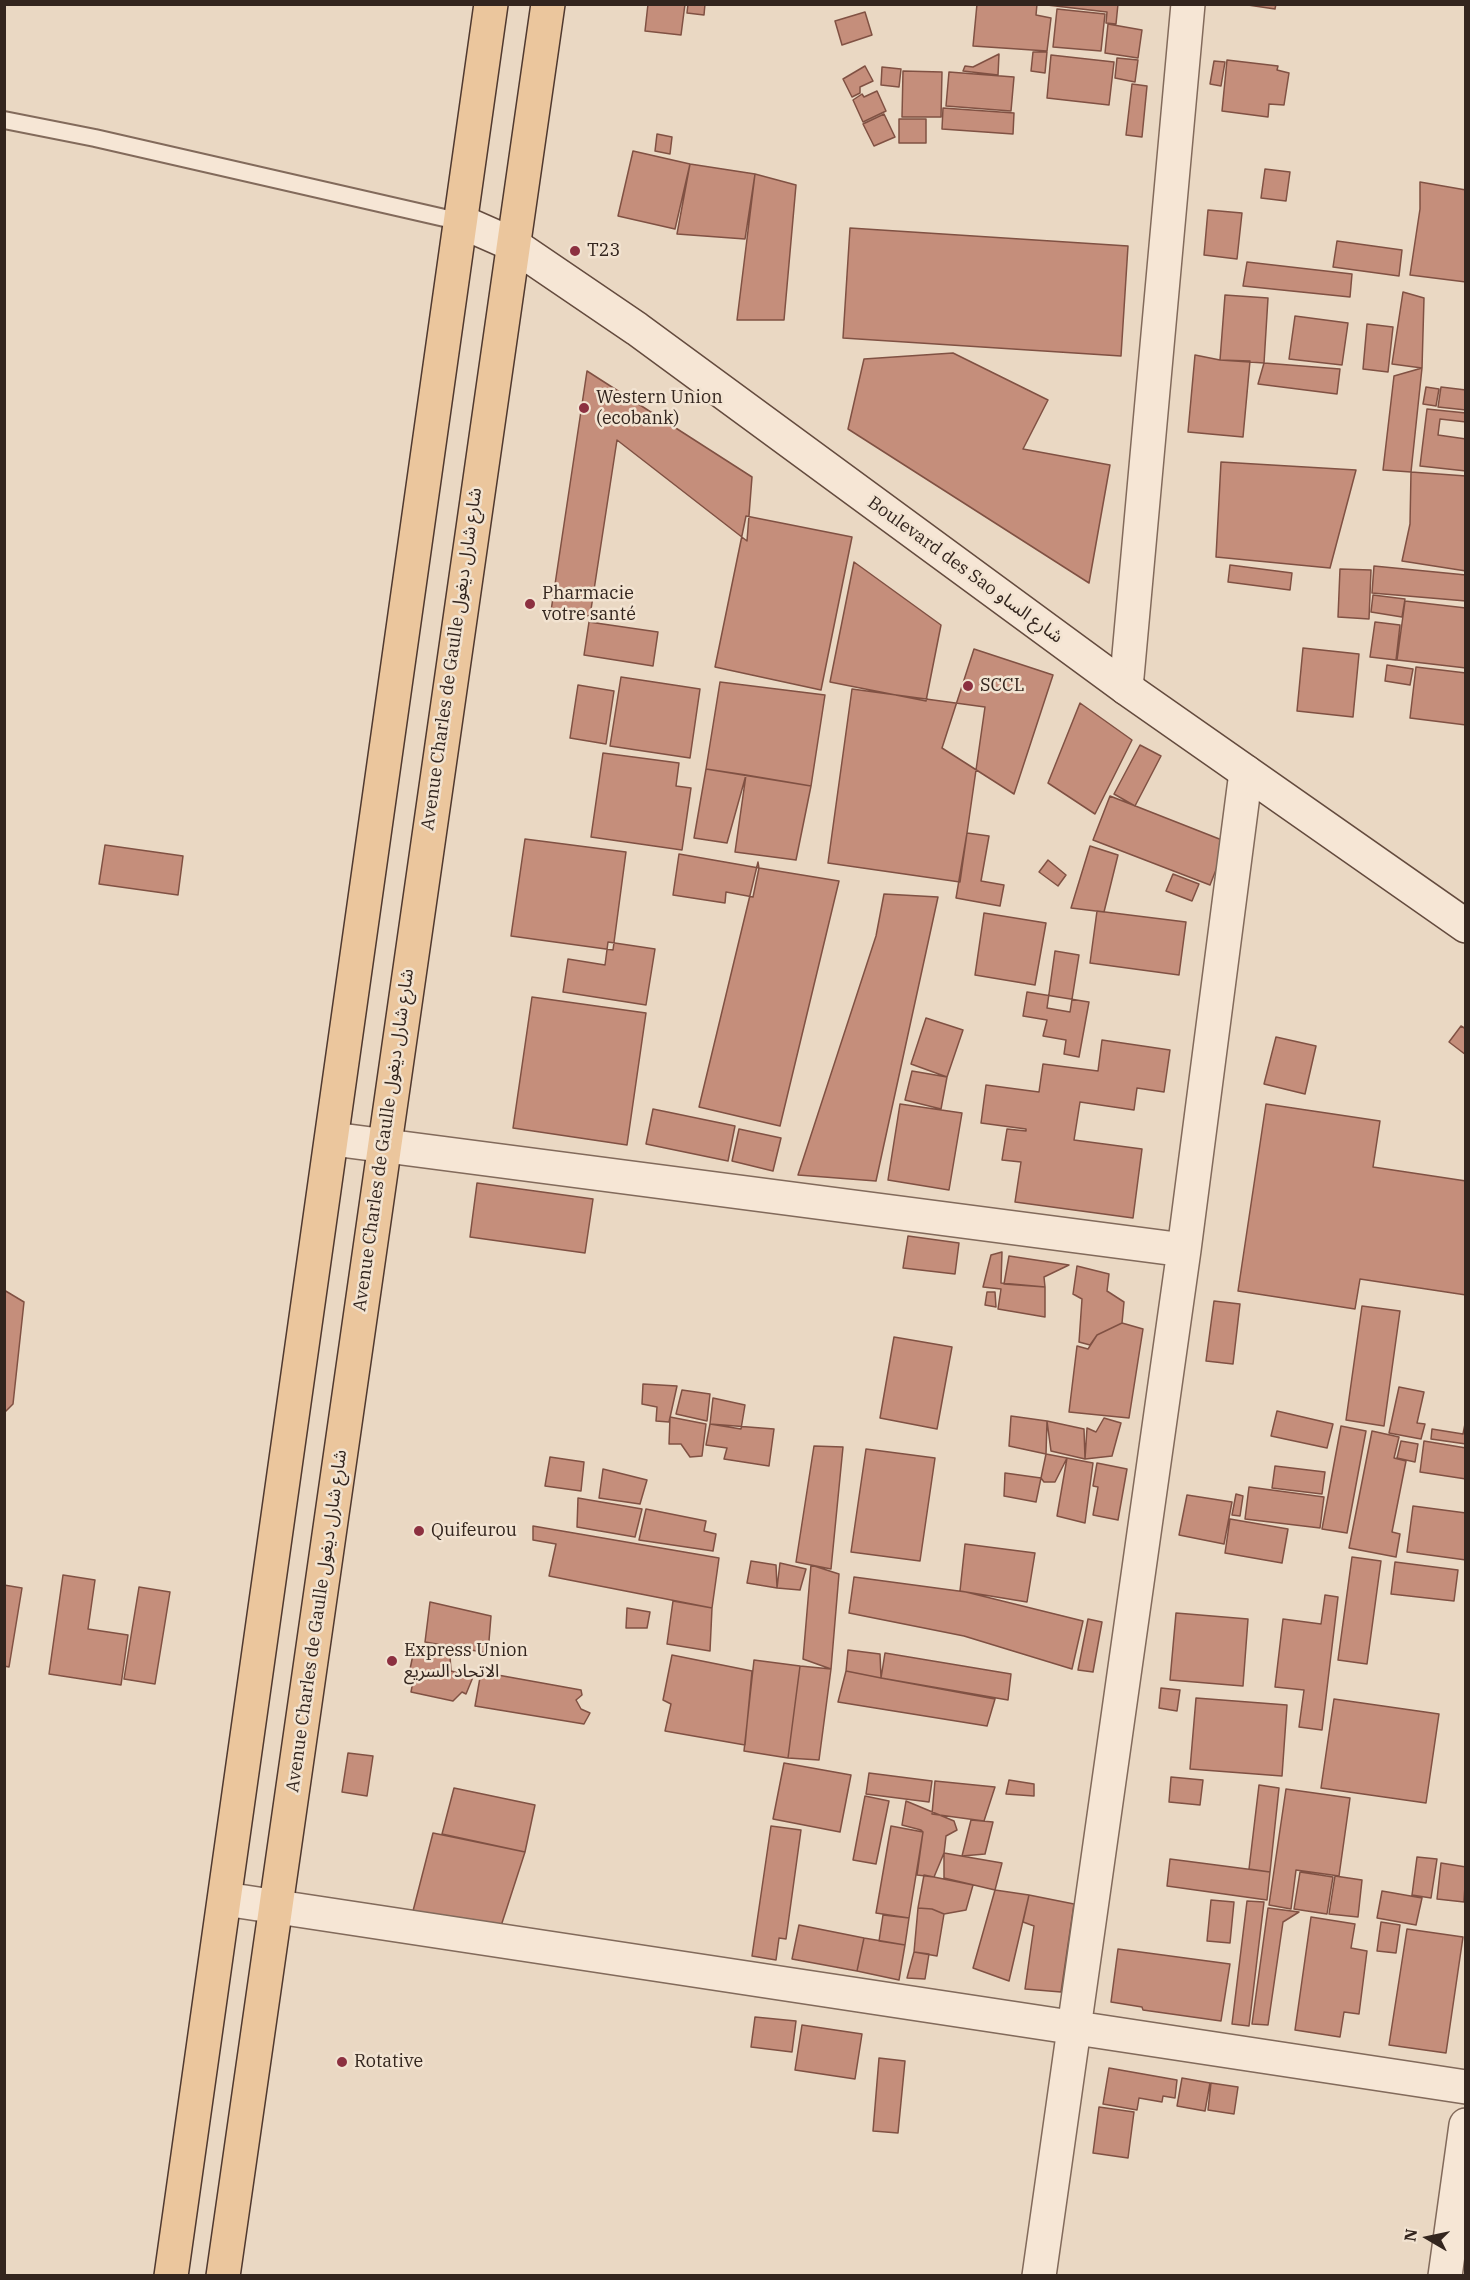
<!DOCTYPE html>
<html>
<head>
<meta charset="utf-8">
<style>
  body { margin:0 }
  #map { position:relative; width:1470px; height:2280px; overflow:hidden; background:#ead8c3; font-family:"IBM Plex Serif",serif }
  canvas { display:block }
  .frame { position:absolute; inset:0; border:6px solid #33251e; pointer-events:none }
  .north { position:absolute; left:1398px; top:2208px; width:60px; height:60px; -webkit-text-stroke:4px #f2e3d1; paint-order:stroke; rotate:279deg; font-size:16px; font-weight:700; line-height:24px; text-align:center; color:#33251e }
  .north::after { content:''; display:block; margin:auto; width:21px; height:27px; background:#33251e; clip-path:polygon(50% 0,100% 100%,50% 72%,0 100%) }
</style>
</head>
<body>
<div id="map">
<canvas width="1470" height="2280"></canvas>
<div class="frame"></div>
<div class="north">N</div>
</div>
<script>
const context = document.querySelector('canvas').getContext('2d');
context.lineJoin = 'round';
function fillPath(path, color) { context.fillStyle = color; context.fill(path, 'evenodd'); }
function trace(path, color, width, dash) { context.strokeStyle = color; context.lineWidth = width; context.lineCap = dash ? 'butt' : 'round'; context.setLineDash(dash || []); context.stroke(path); }
function label(font, color, halo, rows, align = 'center') {
  context.font = font + ' "IBM Plex Serif","Noto Sans Arabic",serif'; context.lineWidth = 5; context.setLineDash([]); context.textBaseline = 'middle'; context.strokeStyle = halo; context.fillStyle = color; for (const [text, x, y, turn = 0] of rows) {
    context.save(); context.translate(x, y); context.rotate((+turn || 0) * Math.PI / 180); context.textAlign = isNaN(turn) ? turn : align; if (halo) context.strokeText(text, 0, 0); context.fillText(text, 0, 0); context.restore();
  }
}
const building = new Path2D(`
  M648 4H685L681 35 645 31Z
  M688 4H705L704 15 687 13Z
  M977 4H1037L1036 15 1051 18 1047 51 973 46Z
  M1118 4 1116 24 1106 23 1107 12 1047 5Z
  M1241 4H1276L1275 9Z
  M1057 9 1105 14 1101 51 1053 47Z
  M865 12 872 35 842 45 835 21Z
  M1108 24 1142 30 1138 58 1105 53Z
  M1033 52H1047L1045 73 1031 71Z
  M999 54 998 75 963 71 965 66 973 67Z
  M1051 55 1114 62 1109 105 1047 98Z
  M1117 58 1138 60 1135 82 1115 78Z
  M1227 60 1278 66 1277 70 1289 73 1284 105 1269 104 1268 117 1222 111Z
  M1214 61 1225 62 1221 86 1210 84Z
  M865 66 873 81 860 87V93L852 97 843 79Z
  M882 67 901 69 899 87 881 85Z
  M903 71 942 72 941 117H902Z
  M949 72 1014 77 1011 111 946 106Z
  M1132 84 1147 86 1142 137 1126 135Z
  M877 91 886 111 863 122 853 100 862 94 864 97Z
  M943 108 1014 113 1013 134 942 129Z
  M884 114 895 137 874 146 863 124Z
  M899 119H926V143H899Z
  M657 134 672 137 670 154 655 151Z
  M633 151 690 164 675 229 618 216Z
  M690 164 755 174 745 239 677 234Z
  M1265 169 1290 172 1286 201 1261 198Z
  M755 174 796 185 784 320H737Z
  M1420 182 1466 190V282L1410 275 1420 209Z
  M1208 210 1242 213 1237 259 1204 255Z
  M850 228 1128 246 1121 356 843 338Z
  M1337 241 1402 250 1399 276 1333 267Z
  M1247 262 1352 274 1350 297 1243 286Z
  M1403 292 1424 298 1422 368 1392 364Z
  M1225 295 1268 298 1264 363 1220 360Z
  M1295 316 1348 323 1342 365 1289 359Z
  M1367 324 1393 327 1388 372 1363 369Z
  M953 353 1048 400 1023 449 1110 465 1089 583 848 429 864 359Z
  M1195 355 1220 360 1250 361 1243 437 1188 432Z
  M1264 363 1340 369 1337 394 1258 384Z
  M1422 368 1411 472 1383 470 1394 376Z
  M587 371 752 477 747 541 617 440 590 616 551 611Z
  M1426 387 1439 389 1436 406 1423 404Z
  M1441 387 1466 390V410L1438 407Z
  M1427 409 1466 413V422L1440 419 1438 435 1466 439V471L1420 466Z
  M1221 462 1356 470 1330 568 1216 557Z
  M1411 472 1466 476V571L1402 561 1410 524Z
  M746 516 852 537 821 690 715 667Z
  M854 562 941 625 926 701 830 682Z
  M1230 565 1292 573 1290 590 1228 582Z
  M1374 566 1466 575V601L1372 593Z
  M1340 569 1371 570 1369 619 1338 617Z
  M1373 595 1405 599 1402 617 1371 612Z
  M1405 601 1466 608V668L1397 660Z
  M589 622 658 632 653 666 584 655Z
  M1375 622 1400 625 1396 660 1370 657Z
  M1303 648 1359 654 1353 717 1297 711Z
  M974 649 1053 675 1014 794 942 748Z
  M1387 665 1413 669 1410 685 1385 681Z
  M1416 667 1466 673V725L1410 718Z
  M621 677 700 689 690 758 610 746Z
  M720 682 825 695 811 786 706 769Z
  M578 685 614 691 606 744 570 738Z
  M852 689 985 707 960 882 828 863Z
  M1080 703 1132 740 1095 814 1048 783Z
  M1140 745 1161 756 1135 806 1114 794Z
  M603 753 679 763 676 786 691 788 682 850 591 837Z
  M706 769 746 775 727 843 694 838Z
  M746 775 811 786 796 860 735 852Z
  M1110 796 1227 842 1210 885 1093 840Z
  M967 833 989 836 981 881 1004 885 1000 906 956 898Z
  M525 839 626 852 613 950 511 936Z
  M105 845 183 856 178 895 99 884Z
  M1090 846 1118 855 1104 912 1071 908Z
  M679 854 759 868 753 897 726 892 725 903 673 895Z
  M1048 860 1066 875 1058 886 1039 872Z
  M758 862 759 868 839 881 780 1126 699 1107Z
  M1173 874 1199 884 1192 901 1166 891Z
  M884 894 938 897 876 1181 798 1175 876 936Z
  M1097 911 1186 922 1179 975 1090 963Z
  M984 913 1046 923 1035 985 975 975Z
  M608 942 655 949 646 1005 563 992 568 959 605 965Z
  M1055 951 1079 955 1070 1012 1047 1008Z
  M1027 992 1089 1002 1079 1057 1064 1054 1066 1040 1043 1036 1047 1020 1023 1016Z
  M532 997 646 1013 627 1145 513 1128Z
  M926 1018 963 1030 947 1077 911 1064Z
  M1461 1026 1466 1029V1055L1449 1042Z
  M1276 1037 1316 1046 1305 1094 1264 1084Z
  M1102 1040 1170 1050 1164 1092 1137 1088 1134 1110 1080 1102 1074 1140 1142 1149 1133 1218 1015 1202 1021 1162 1002 1160 1007 1129 1026 1131V1129L981 1123 986 1085 1039 1092 1043 1064 1098 1071Z
  M912 1071 947 1077 941 1109 905 1100Z
  M900 1104 962 1113 949 1190 888 1180Z
  M1266 1104 1380 1121 1373 1167 1466 1181V1295L1360 1279 1355 1309 1238 1291Z
  M653 1109 735 1126 728 1161 646 1144Z
  M739 1129 781 1138 773 1171 732 1161Z
  M477 1183 593 1199 585 1253 470 1237Z
  M908 1236 959 1243 955 1274 903 1268Z
  M1002 1252 1001 1283 1045 1287V1317L998 1309 1001 1289 983 1287 991 1255Z
  M1009 1256 1069 1265 1044 1277 1045 1287 1004 1284Z
  M1077 1266 1109 1274 1107 1291 1124 1302 1122 1323 1097 1335 1090 1345 1079 1342 1082 1299 1073 1294Z
  M4 1290 24 1302 13 1404 4 1413Z
  M987 1292H995L996 1307 985 1305Z
  M1214 1301 1240 1304 1233 1364 1206 1361Z
  M1362 1306 1400 1311 1384 1426 1346 1420Z
  M1122 1323 1143 1329 1129 1418 1069 1412 1077 1346 1088 1349 1097 1335Z
  M894 1337 952 1347 937 1429 880 1418Z
  M643 1384 677 1386 669 1422 656 1421 657 1407 642 1404Z
  M1399 1387 1424 1392 1417 1423 1425 1424 1421 1439 1389 1433Z
  M682 1390 710 1394 707 1421 676 1414Z
  M713 1398 745 1405 741 1429 710 1424Z
  M1277 1411 1333 1424 1327 1448 1271 1436Z
  M1011 1416 1047 1421 1046 1454 1009 1446Z
  M670 1417 706 1424 702 1456 690 1457 681 1444H669Z
  M1104 1418 1121 1423 1112 1456 1085 1459 1087 1428 1096 1432Z
  M1047 1421 1084 1429 1085 1459 1051 1451Z
  M710 1424 774 1429 769 1466 724 1459 727 1448 706 1445Z
  M1465 1424 1466 1444 1431 1439 1432 1429 1463 1434Z
  M1341 1426 1366 1431 1347 1533 1322 1529Z
  M1372 1431 1399 1437 1394 1458 1406 1461 1392 1532 1400 1534 1396 1557 1349 1548Z
  M1401 1441 1418 1444 1415 1462 1397 1458Z
  M1424 1441 1466 1448V1479L1420 1472Z
  M814 1446 843 1447 831 1569 796 1562Z
  M866 1449 935 1458 920 1561 851 1552Z
  M1046 1454 1067 1458 1055 1482H1044L1041 1478Z
  M550 1457 584 1462 581 1491 545 1486Z
  M1067 1458 1093 1463 1085 1523 1057 1516Z
  M1097 1463 1127 1469 1118 1520 1093 1515 1098 1487 1093 1486Z
  M1275 1466 1325 1472 1322 1494 1272 1488Z
  M603 1469 647 1480 640 1504 599 1498Z
  M1005 1473 1041 1478 1036 1502 1004 1496Z
  M1249 1487 1324 1497 1320 1528 1245 1519Z
  M1236 1494 1243 1496 1240 1516 1232 1515Z
  M1187 1495 1232 1502 1224 1544 1179 1535Z
  M578 1498 642 1509 635 1537 577 1527Z
  M1413 1506 1466 1513V1560L1407 1552Z
  M646 1509 706 1521 704 1531 716 1534 713 1551 639 1540Z
  M1230 1519 1288 1529 1282 1563 1225 1553Z
  M533 1526 719 1558 712 1608 549 1576 556 1544 533 1540Z
  M965 1544 1035 1553 1027 1602 960 1591Z
  M1352 1557 1381 1561 1367 1664 1338 1660Z
  M751 1561 776 1565 777 1588 747 1583Z
  M1395 1562 1458 1570 1454 1601 1391 1594Z
  M780 1563 806 1569 800 1590 777 1588Z
  M811 1565 839 1574 831 1669 803 1659Z
  M63 1575 95 1580 88 1629 128 1635 121 1685 49 1674Z
  M854 1577 966 1592 1083 1621 1072 1669 964 1636 849 1613Z
  M4 1585 22 1588 9 1667 4 1666Z
  M139 1587 170 1592 155 1684 124 1679Z
  M1325 1595 1338 1597 1322 1730 1299 1727 1304 1690 1275 1687 1283 1619 1321 1624Z
  M673 1601 712 1608 710 1651 667 1644Z
  M430 1602 491 1616 488 1653 425 1642Z
  M627 1608 650 1612 647 1628H626Z
  M1176 1613 1248 1619 1243 1686 1170 1680Z
  M1088 1619 1102 1622 1093 1672 1078 1670Z
  M415 1645 419 1650 450 1656 451 1671 473 1677 466 1694 462 1692 453 1701 411 1692 414 1676 409 1674Z
  M848 1650 880 1654 881 1678 846 1671Z
  M885 1653 1011 1674 1008 1700 881 1678Z
  M672 1655 752 1671 745 1745 665 1731 671 1704 663 1700Z
  M754 1660 800 1666 788 1758 744 1751Z
  M800 1666 831 1669 819 1760 788 1758Z
  M846 1671 881 1678 995 1699 987 1726 838 1702Z
  M481 1672 581 1690 582 1695 576 1700 581 1709 590 1713 584 1724 475 1706Z
  M1161 1688 1180 1690 1177 1711 1159 1708Z
  M1196 1698 1287 1705 1282 1776 1190 1769Z
  M1334 1699 1439 1714 1426 1803 1321 1788Z
  M348 1753 373 1756 367 1796 342 1792Z
  M784 1763 851 1775 840 1832 773 1819Z
  M869 1773 932 1781 929 1802 866 1794Z
  M1171 1777 1203 1780 1200 1805 1169 1802Z
  M1009 1780 1034 1784V1796L1006 1794Z
  M935 1781 995 1787 984 1821 932 1814Z
  M1259 1785 1279 1788 1270 1872 1249 1869Z
  M454 1788 535 1805 525 1852 442 1834Z
  M1286 1789 1350 1798 1339 1876 1296 1870 1291 1909 1269 1905Z
  M865 1796 889 1801 876 1864 853 1860Z
  M906 1801 954 1821 957 1830 946 1836 944 1853 934 1877 917 1875 923 1832 921 1830 902 1825Z
  M971 1820 993 1822 985 1854 962 1856Z
  M771 1826 801 1830 786 1939 779 1938 776 1960 752 1956Z
  M891 1826 923 1832 909 1918 876 1913Z
  M433 1833 525 1852 501 1926 413 1911Z
  M944 1853 1002 1863 995 1890 944 1878Z
  M1417 1857 1437 1859 1431 1898 1412 1895Z
  M1170 1859 1270 1872 1267 1900 1167 1886Z
  M1441 1863 1466 1867 1464 1902 1437 1899Z
  M1300 1872 1333 1877 1327 1914 1294 1909Z
  M924 1875 973 1885 966 1910 944 1914 932 1909 918 1908Z
  M1335 1876 1362 1880 1358 1917 1329 1914Z
  M995 1890 1029 1895 1009 1981 973 1968Z
  M1382 1891 1422 1898 1416 1925 1377 1918Z
  M1029 1895 1074 1904 1061 1992 1025 1989 1034 1926 1023 1922Z
  M1211 1900 1234 1902 1230 1943 1207 1941Z
  M1247 1901 1264 1902 1249 2026 1232 2024Z
  M918 1908 932 1909 944 1914 937 1956 914 1952Z
  M1268 1908 1299 1912 1283 1922 1268 2025 1252 2024Z
  M883 1915 909 1918 905 1945 879 1941Z
  M1311 1917 1355 1924 1351 1948 1367 1951 1359 2014 1344 2012 1340 2037 1295 2030Z
  M1381 1922 1400 1925 1396 1953 1377 1951Z
  M799 1925 864 1938 857 1971 792 1959Z
  M1407 1929 1463 1937 1446 2053 1389 2045Z
  M864 1938 905 1945 899 1980 857 1971Z
  M1118 1949 1230 1964 1221 2021 1143 2010 1142 2007 1111 2002Z
  M914 1952 929 1954 925 1979 907 1978Z
  M755 2017 796 2021 792 2052 751 2047Z
  M802 2025 862 2034 855 2079 795 2070Z
  M879 2058 905 2061 898 2133 873 2131Z
  M1109 2068 1177 2080 1175 2098 1163 2096 1162 2102 1139 2098 1137 2110 1103 2104Z
  M1182 2078 1210 2083 1205 2111 1177 2106Z
  M1211 2083 1238 2087 1234 2114 1208 2110Z
  M1099 2107 1134 2112 1128 2158 1093 2153Z`);
const lane = new Path2D(`
  M4 120 95 138 462 222`);
const street = new Path2D(`
  M1126 688 1188 4
  M333 1139 1184 1250
  M225 1899 1466 2087
  M1039 2276 1184 1250 1246 772
  M1445 2276 1466 2125`);
const secondary = new Path2D(`
  M462 222 512 244 637 329 1126 688 1466 926`);
const primary = new Path2D(`
  M171 2276 491 4
  M223 2276C335 1519 433 760 548 4`);
const markers = [
  [575,251,6,"#8c3040"],
  [584,408,6,"#8c3040"],
  [530,604,6,"#8c3040"],
  [968,686,6,"#8c3040"],
  [419,1531,6,"#8c3040"],
  [392,1661,6,"#8c3040"],
  [342,2062,6,"#8c3040"]
];
const poiNames = [
  ["T23",587,251],
  ["Western Union",596,398],
  ["(ecobank)",596,419],
  ["Pharmacie",542,594],
  ["votre santé",542,615],
  ["SCCL",980,686],
  ["Quifeurou",431,1531],
  ["Express Union",404,1651],
  ["الاتحاد السريع",404,1672],
  ["Rotative",354,2062]
];
const streetNames = [
  ["Boulevard des Sao شارع الساو",965,570,36],
  ["Avenue Charles de Gaulle شارع شارل ديغول",452,659,-82],
  ["Avenue Charles de Gaulle شارع شارل ديغول",384,1140,-82],
  ["Avenue Charles de Gaulle شارع شارل ديغول",317,1621,-82]
];
fillPath(building, '#c58e7b');
trace(building, '#805143', 1.5);
trace(lane, '#826a5b', 20);
trace(street, '#826a5b', 36);
trace(secondary, '#644b3e', 36);
trace(primary, '#50392f', 36);
trace(lane, '#f6e6d5', 16);
trace(street, '#f6e6d5', 33);
trace(secondary, '#f6e6d5', 33);
trace(primary, '#ebc69d', 33);
for (const [x, y, r, color] of markers) { const dot = new Path2D(); dot.arc(x, y, r, 0, 2 * Math.PI); context.fillStyle = color; context.fill(dot); trace(dot, '#f2e3d1', 2); }
label('18px', '#33251e', '#f2e3d1', poiNames, 'left');
label('18px', '#33251e', '#f2e3d1', streetNames);
</script>
</body>
</html>
